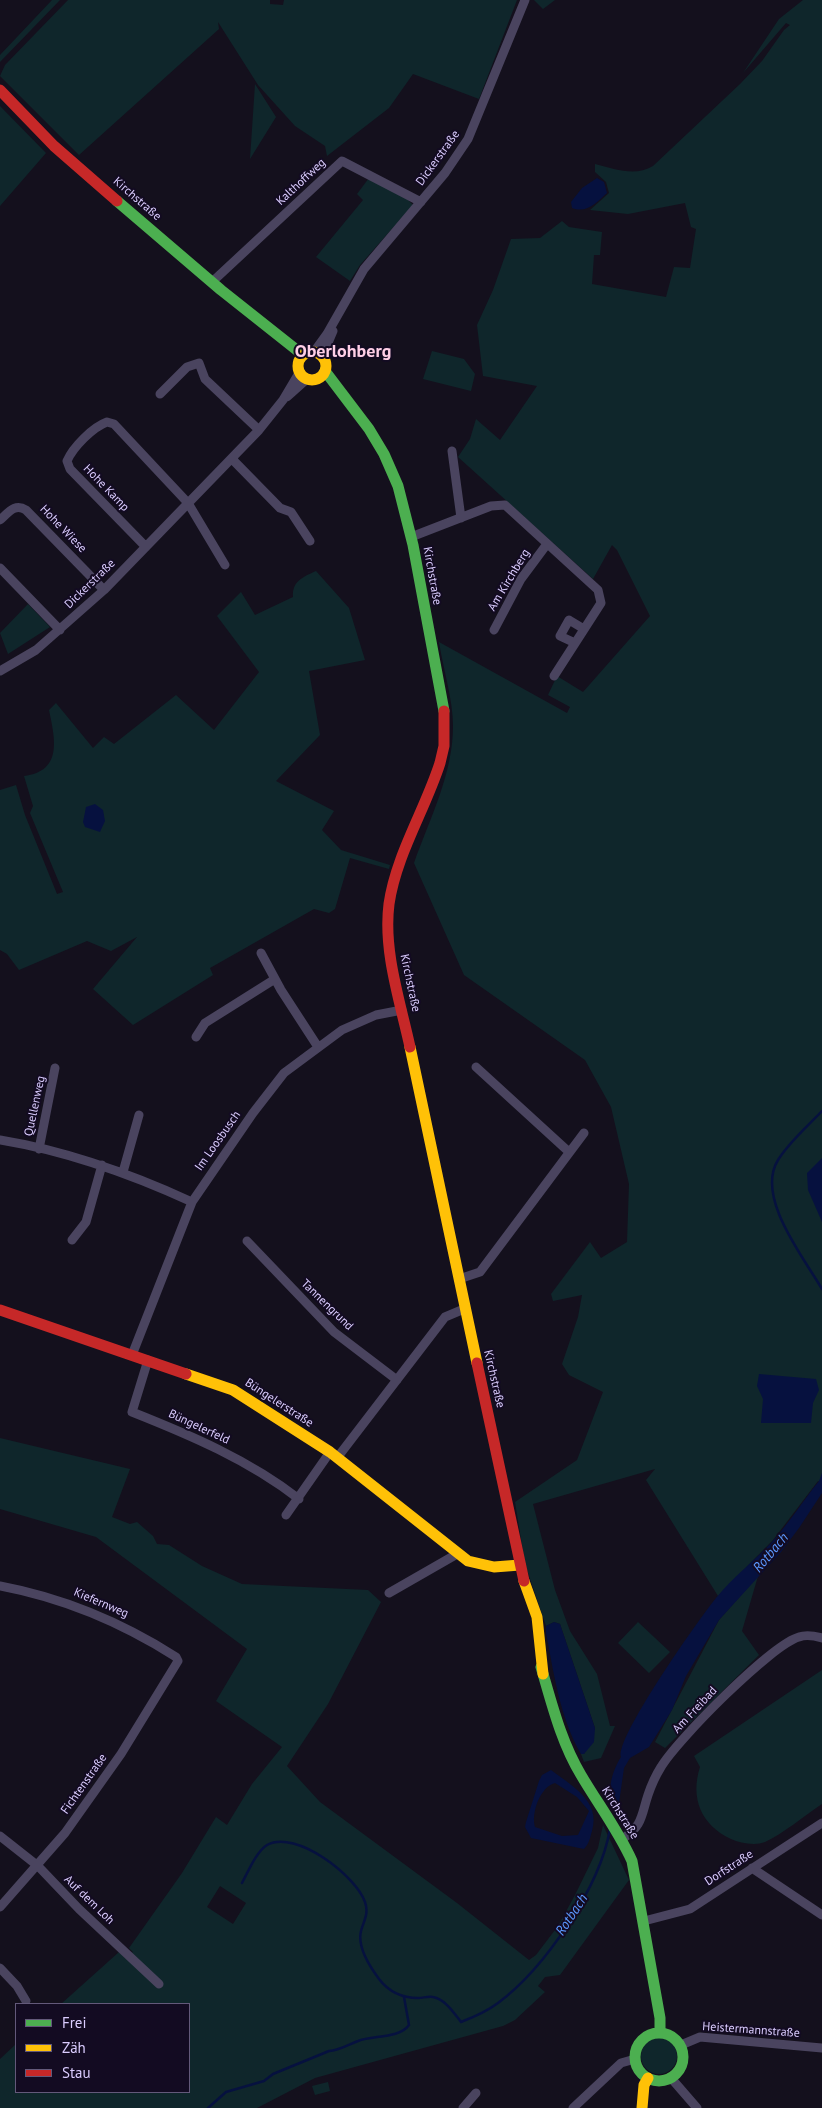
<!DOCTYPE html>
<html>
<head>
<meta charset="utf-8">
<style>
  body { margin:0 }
  #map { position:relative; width:822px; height:2108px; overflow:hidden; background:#14101d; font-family:"PT Sans",sans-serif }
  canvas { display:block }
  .legend { position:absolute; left:15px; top:2003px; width:175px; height:90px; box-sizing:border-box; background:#130b22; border:1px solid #63597a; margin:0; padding:6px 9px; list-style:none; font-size:15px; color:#dbcdff }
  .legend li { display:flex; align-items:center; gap:10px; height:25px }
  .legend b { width:25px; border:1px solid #63597a }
</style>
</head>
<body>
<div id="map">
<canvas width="822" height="2108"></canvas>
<ul class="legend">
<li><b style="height:6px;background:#4caf50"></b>Frei</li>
<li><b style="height:6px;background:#ffc107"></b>Zäh</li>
<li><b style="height:6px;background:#c62828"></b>Stau</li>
</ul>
</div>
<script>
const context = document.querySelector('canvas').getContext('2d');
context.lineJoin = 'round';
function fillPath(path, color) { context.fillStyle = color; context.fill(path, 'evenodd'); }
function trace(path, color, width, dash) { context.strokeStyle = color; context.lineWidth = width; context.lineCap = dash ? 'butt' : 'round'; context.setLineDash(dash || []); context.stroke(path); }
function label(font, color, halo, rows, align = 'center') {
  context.font = font + ' "PT Sans",sans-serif'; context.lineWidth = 4; context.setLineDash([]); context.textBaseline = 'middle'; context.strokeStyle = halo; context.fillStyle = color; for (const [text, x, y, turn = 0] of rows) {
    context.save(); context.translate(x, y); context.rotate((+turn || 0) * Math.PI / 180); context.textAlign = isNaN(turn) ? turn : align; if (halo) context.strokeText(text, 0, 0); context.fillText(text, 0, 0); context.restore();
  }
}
const green = new Path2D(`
  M52 0H60L0 62V55Z
  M68 0H270V4L283 5 284 0H517L479 99 413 74 389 108 327 156 325 146 295 126 258 85 218 22 219 29 79 155 0 76 5 65Z
  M534 0H555L543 9Z
  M803 0H822V1483L818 1481 773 1540 718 1596 646 1480 655 1469 533 1504 555 1590 570 1631 597 1674 610 1726H615L601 1758 584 1762 581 1754H584L595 1728 560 1624 554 1622 546 1626 525 1564 515 1502 577 1460 603 1392 569 1375 562 1364 578 1317 582 1295 553 1301 551 1294 590 1242 601 1258 627 1242 629 1184 611 1107 585 1060 464 975 414 863C430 818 453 774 453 726 453 700 443 668 439 642L567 713 570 707 548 695 557 676 583 692 650 616 617 550 612 545 593 579 458 457 470 439 476 419 500 440 537 386 483 376 477 325 493 290 511 239 540 238 562 221 569 227 602 232 600 255H594L592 284 666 297 674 267 690 268 696 229 691 227 685 203 628 214 590 210 609 193 606 182 595 172V164C615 169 635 177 653 166L740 84 762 61 784 30 790 25 786 23 743 73 779 19Z
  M255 84 276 117 250 159Z
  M0 106 46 153 0 206Z
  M369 178 405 197 413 205 360 265 350 281 316 257 363 200 357 194Z
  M432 351 464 359 475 374 471 391 423 379Z
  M316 571 349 608 365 660 309 671 320 735 276 781 334 811 322 830 341 850 390 865 389 869 350 858 335 909 329 913 314 909 210 968 213 975 133 1025 93 989 137 937 111 951 87 941 19 970 7 954 0 950V790L16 785 25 815 57 894 63 892 30 813 33 806 24 776C63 771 55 739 49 710L56 703 93 748 104 737 114 744 176 695 214 730 259 672 217 616 241 592 255 615 293 597C292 581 303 577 316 571Z
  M28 604 50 627 8 654 0 633Z
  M0 1438 130 1469 112 1517 130 1524 137 1522 153 1536 157 1544 169 1545 202 1566 242 1584 368 1590 381 1602 328 1704 287 1766 320 1802 457 1903 529 1960 536 1955 558 1926 575 1895 598 1848 603 1825 629 1880 560 1975 545 1977 538 1986 545 1992 515 2020 503 2026 315 2078 257 2108H0V2059L16 2044V2092H189V2004H61L119 1952 125 1958 133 1952 129 1948 182 1873 216 1817 227 1825 252 1784 282 1747 216 1701 247 1649 96 1537 0 1509ZM220 1886 246 1903 233 1924 207 1907Z
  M758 1576 742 1631 759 1655 665 1748 655 1742 719 1620Z
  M638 1622 670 1652 649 1673 618 1643Z
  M822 1670V1804C805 1815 783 1834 765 1842 755 1846 740 1843 731 1839 701 1825 690 1798 700 1767L694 1756Z
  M641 2056a18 18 0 1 1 36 0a18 18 0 1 1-36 0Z
  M328 2082 330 2091 315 2095 312 2086Z`);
const water = new Path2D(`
  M597 178 604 182 607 193C597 202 587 214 572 208L571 202 582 188Z
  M95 804 103 810 105 821 100 832 85 827 83 822 86 807Z
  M822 1158V1222L808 1190 807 1173Z
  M759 1374 816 1379 819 1390 813 1403 811 1423H761L763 1399 757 1386Z
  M822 1473V1493L799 1528 781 1552 719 1620 686 1676 672 1710 649 1747 630 1758 624 1768 617 1817C606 1798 609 1776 621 1757 615 1738 699 1619 716 1598 732 1578 754 1561 772 1542 789 1523 803 1501 819 1481Z
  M554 1622 560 1624 595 1728 594 1742 584 1754H581C560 1718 554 1674 546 1633V1626Z
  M551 1770C572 1786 601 1801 592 1831 590 1838 589 1844 584 1849L531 1838 525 1827 526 1822 539 1781 542 1775ZM555 1783 577 1797 589 1811 578 1835 562 1836 535 1827C531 1813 540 1787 555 1783Z`);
const stream = new Path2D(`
  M822 1111C808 1126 789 1142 778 1160 755 1197 804 1258 822 1289
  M242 1883C248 1872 256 1852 267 1845 296 1829 356 1876 365 1902 369 1914 364 1920 361 1931 357 1947 370 1967 379 1979 389 1992 402 1998 418 1998 423 1998 428 1996 433 1997 445 1999 454 2013 461 2022 474 2017 486 2012 498 2003 545 1968 600 1887 610 1829
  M208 2108 226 2092 264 2081 273 2074 329 2051C340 2050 347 2045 358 2041 373 2035 399 2039 409 2025L404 1997`);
const street = new Path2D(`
  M212 282 342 161 421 202
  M314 352 327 334 364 269 445 173 468 139 525 0
  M322 357 333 331
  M160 394 187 367 199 363 205 379 259 430
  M287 397 306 380
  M452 451 461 518
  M232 459 280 508 291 512 310 541
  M0 520C9 512 15 503 26 510L104 590
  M411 537 491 506 505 505 598 590 601 603 554 676
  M146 547 70 469 67 461C73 447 93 427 107 422L114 424 188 503 225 565
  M0 568 60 630
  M494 630 521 579 547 544
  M575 643 560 636 569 620 584 629
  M0 671 36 650 104 590 259 430 283 400 299 373
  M261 953 281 990 318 1047
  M196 1037 205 1023 275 979
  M476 1067 569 1152
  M0 1140C67 1151 131 1174 192 1202
  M39 1149 55 1068
  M123 1172 139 1115
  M72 1240 86 1222 102 1165
  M247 1241 334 1332 397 1380
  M459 1279 480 1272 584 1133
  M132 1355 192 1202 253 1113 284 1073 342 1030 376 1015 402 1010
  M148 1360 132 1412C190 1435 249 1460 299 1499
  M337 1458 445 1317 464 1309
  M286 1515 330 1452
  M0 1586C64 1598 121 1622 176 1657L178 1661 121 1754 65 1833 0 1907
  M389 1593 457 1554
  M0 1836 38 1866 79 1909 159 1984
  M622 1839C643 1826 641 1816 648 1795 651 1786 656 1775 661 1767 677 1740 771 1645 799 1637 807 1634 815 1636 822 1638
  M752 1868 822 1915
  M644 1921 690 1909 822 1823
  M0 1968 17 1986 26 2001
  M681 2045 700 2037 822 2048
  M671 2078 697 2108
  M463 2108 476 2093
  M573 2108 621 2063 635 2059`);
const fast = new Path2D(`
  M117 201 221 290 303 355
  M325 371 369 429 384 454 398 486 413 545 444 711
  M541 1667C552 1704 561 1742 581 1775 598 1804 618 1830 632 1861L660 2018V2033
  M635 2057a24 24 0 1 1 48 0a24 24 0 1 1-48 0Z`);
const slow = new Path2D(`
  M298 366a14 14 0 1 1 28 0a14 14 0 1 1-28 0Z
  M410 1047 477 1363
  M186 1374 233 1390 330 1452 468 1561 494 1567 520 1565
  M524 1581 537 1617 543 1674
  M642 2108 644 2085 648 2078`);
const jam = new Path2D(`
  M0 90 54 146 117 201
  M410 1047C400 1001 383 951 389 904 396 855 425 810 440 763L444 746V711
  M0 1310 186 1374
  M477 1363 524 1581`);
const streetNames = [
  ["Dickerstraße",438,158,-54],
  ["Kalthoffweg",301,182,-43],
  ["Kirchstraße",137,199,41],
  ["Hohe Kamp",106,488,46],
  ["Hohe Wiese",63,529,46],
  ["Kirchstraße",432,576,80],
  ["Am Kirchberg",509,580,-59],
  ["Dickerstraße",90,584,-44],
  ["Kirchstraße",410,983,78],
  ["Quellenweg",35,1106,-78],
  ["Im Loosbusch",218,1141,-55],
  ["Tannengrund",327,1305,44],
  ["Kirchstraße",494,1379,77],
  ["Büngelerstraße",279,1403,33],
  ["Büngelerfeld",199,1427,25],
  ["Kiefernweg",101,1603,23],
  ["Am Freibad",695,1710,-47],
  ["Fichtenstraße",84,1784,-55],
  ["Kirchstraße",620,1813,58],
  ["Dorfstraße",729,1868,-33],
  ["Auf dem Loh",89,1900,44],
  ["Heistermannstraße",751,2030,4]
];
const waterNames = [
  ["Rotbach",771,1553,-50],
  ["Rotbach",572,1915,-57]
];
const districtNames = [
  ["Oberlohberg",343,352]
];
fillPath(green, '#0f262b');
fillPath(water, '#06113f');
trace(stream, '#06113f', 2.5);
trace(street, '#4a445f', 9);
trace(fast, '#4caf50', 11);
trace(slow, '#ffc107', 11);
trace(jam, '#c62828', 11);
label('12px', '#dbcdff', '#130b22', streetNames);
label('italic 14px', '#5b98ff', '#130b22', waterNames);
label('bold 18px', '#ffcfe6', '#130b22', districtNames);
</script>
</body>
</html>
